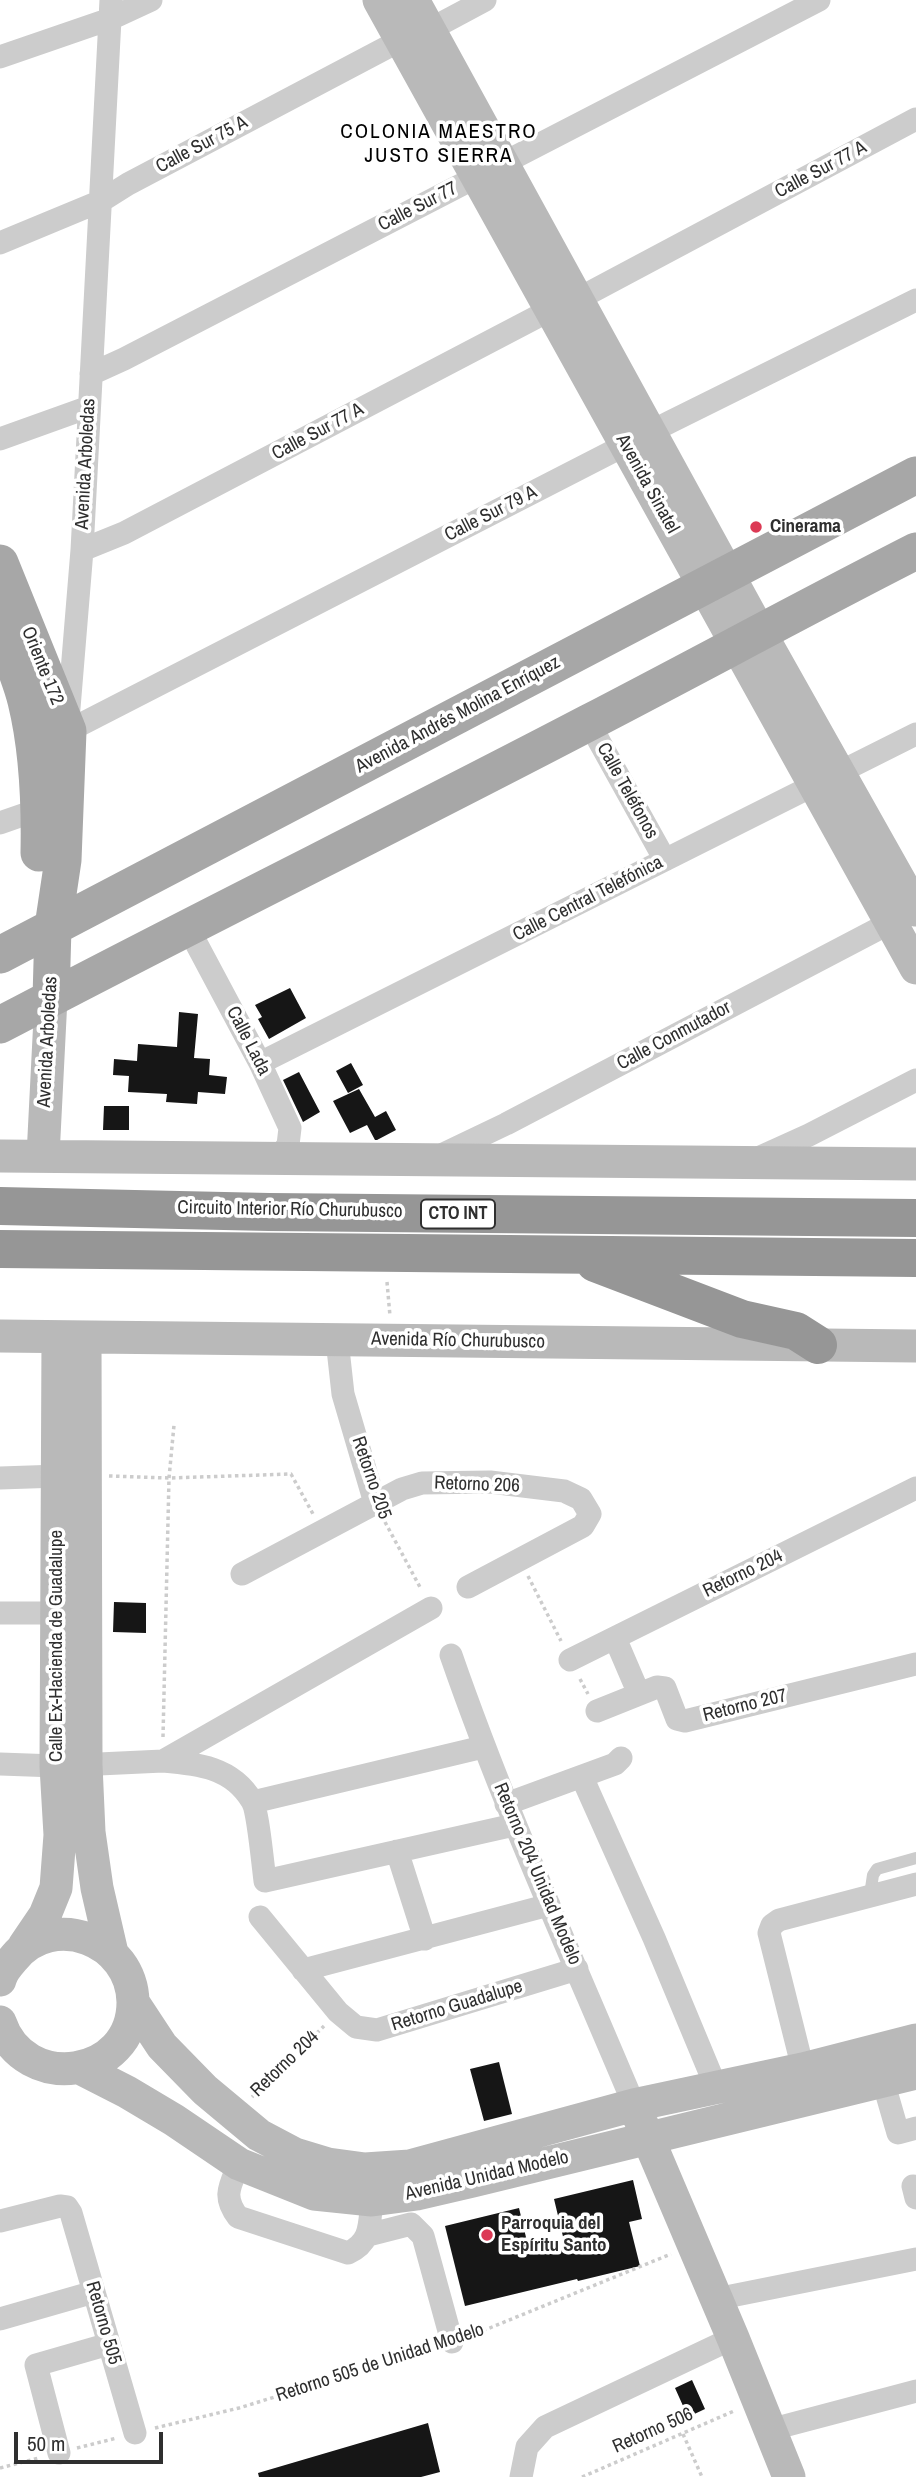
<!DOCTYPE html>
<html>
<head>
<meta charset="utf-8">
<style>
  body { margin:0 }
  #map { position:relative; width:916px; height:2477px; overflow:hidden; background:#fff; font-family:"Archivo Narrow",sans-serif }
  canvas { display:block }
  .scale { position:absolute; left:14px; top:2432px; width:149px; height:32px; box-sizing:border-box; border:4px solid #2f2f2f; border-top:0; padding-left:9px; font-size:21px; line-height:24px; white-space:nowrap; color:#2f2f2f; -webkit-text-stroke:5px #fff; paint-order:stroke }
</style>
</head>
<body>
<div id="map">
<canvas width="916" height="2477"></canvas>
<div class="scale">50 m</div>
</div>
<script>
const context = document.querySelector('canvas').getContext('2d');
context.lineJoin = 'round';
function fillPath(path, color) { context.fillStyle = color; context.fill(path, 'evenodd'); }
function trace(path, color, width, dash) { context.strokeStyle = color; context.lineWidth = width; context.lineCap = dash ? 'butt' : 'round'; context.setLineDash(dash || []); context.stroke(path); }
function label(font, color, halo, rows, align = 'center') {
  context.font = font + ' "Archivo Narrow",sans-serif'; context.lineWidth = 7; context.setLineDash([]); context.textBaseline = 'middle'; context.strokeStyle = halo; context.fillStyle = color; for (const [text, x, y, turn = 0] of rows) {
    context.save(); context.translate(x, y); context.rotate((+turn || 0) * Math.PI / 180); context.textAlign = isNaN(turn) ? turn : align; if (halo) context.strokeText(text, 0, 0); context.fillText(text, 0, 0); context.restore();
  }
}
const building = new Path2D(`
  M290 988 306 1018 269 1039 258 1019 262 1017 255 1005Z
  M179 1012 198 1014 194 1058 210 1059 209 1075 227 1077 225 1094 198 1092 197 1104 166 1102 167 1094 128 1092 129 1076 113 1075 114 1059 137 1061 138 1044 177 1047Z
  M351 1063 363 1085 348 1093 336 1071Z
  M299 1072 320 1112 303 1122 283 1080Z
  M359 1089 375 1117 386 1111 396 1130 377 1140H375L367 1125 350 1133 333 1101Z
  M104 1106H129V1130H103Z
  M114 1602 146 1603V1633L113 1632Z
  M499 2062 512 2114 484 2121 470 2069Z
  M633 2180 642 2219 629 2222 640 2266 578 2281 577 2279 465 2306 445 2226 519 2208 530 2254 565 2245 554 2199Z
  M692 2380 705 2409 688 2417 675 2388Z
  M428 2423 440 2472 421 2477H259L258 2473Z`);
const path = new Path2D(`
  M387 1282 390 1316
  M109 1476 169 1478 291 1474 313 1514
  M385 1522 421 1589
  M528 1576 561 1641
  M580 1679 588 1694
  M163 1737 169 1478 174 1425
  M252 2097 324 2026
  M470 2336 671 2254
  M155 2428 239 2408 433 2348
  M683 2434 702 2477
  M77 2448 117 2438
  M0 2468 39 2458
  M582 2477 734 2411`);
const lane = new Path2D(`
  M870 1895 873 1875 877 1869 916 1858`);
const street = new Path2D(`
  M429 30 485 0
  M0 57 110 19 151 0
  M0 243 101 201 128 184 401 40
  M578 299 916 119
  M91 374 124 359 819 0
  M0 439 89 407
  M82 550 124 533 552 309
  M68 720 82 550 111 0
  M589 723 665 860
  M68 731 670 422 916 300
  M0 823 40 809
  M187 926 260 1063 290 1128 288 1145 278 1158
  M260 1063 916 734
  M437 1157 506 1124 901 917
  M756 1159 809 1135 916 1080
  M337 1340 343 1394 375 1503
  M0 1478 59 1476
  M242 1574 402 1489 422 1483 490 1482 564 1491 581 1499 590 1514 583 1526 468 1587
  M0 1613H57
  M615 1638 639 1694
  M451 1655C504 1808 571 1955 634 2105
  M570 1660 916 1488
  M597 1711 657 1687 665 1688 677 1719 685 1721 916 1664
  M163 1761C198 1764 232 1767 252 1801 258 1810 263 1866 265 1881L514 1825
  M0 1764 56 1766 163 1761 431 1608
  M582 1777 654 1938 716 2087
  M253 1802 483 1747
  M506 1804 615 1764 621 1758
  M397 1851 425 1939
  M260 1917 338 2012 356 2027 377 2030 577 1969
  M303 1970 549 1905
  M803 2069 769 1933 772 1925 779 1920 916 1884
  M883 2081 898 2133 916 2128
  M239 2164C230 2186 222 2196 238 2217L348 2253C372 2242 369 2224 372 2200
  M913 2186 916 2198
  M0 2221 60 2206 67 2207 71 2213 135 2433
  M368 2235 411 2224 423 2236 452 2342
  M716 2299 916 2259
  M0 2319 94 2292
  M769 2430 916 2391
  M59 2453 36 2365 109 2344
  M521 2477 527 2447 545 2427 733 2338`);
const secondary = new Path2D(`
  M379 0 916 968
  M413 0 759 631 916 910
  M0 1156 916 1164
  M43 1156 51 998
  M0 1336 916 1346
  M85 1337 86 1765 89 1832 97 1888 112 1953
  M24 1946 45 1915 56 1888 60 1835 56 1766 58 1337
  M0 1980C2 1971 8 1965 14 1958 53 1910 132 1940 133 2002 133 2079 24 2094 0 2022
  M133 2002 162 2046 205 2090 259 2135 295 2154 328 2164 365 2169 410 2166 634 2105 803 2069 916 2040
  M80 2068 127 2092 174 2120 239 2164 314 2194 372 2200 417 2194 473 2181 916 2073
  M639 2117 733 2338 789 2477`);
const primary = new Path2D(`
  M0 563 68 731 63 860 53 927 51 998
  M0 629C9 652 20 677 26 701 38 750 40 803 39 853
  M0 955 916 475
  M0 1025C195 922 393 825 588 723 698 666 806 607 916 551`);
const highway = new Path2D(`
  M0 1206 269 1212 916 1218
  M0 1249 916 1258
  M595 1263 742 1319 796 1331 818 1345`);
const markers = [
  [756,527,7,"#dc3a55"],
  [487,2235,7,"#dc3a55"]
];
const shields = [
  [458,1214,74]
];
const shieldNames = [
  ["CTO INT",458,1214]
];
const streetNames = [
  ["Calle Sur 75 A",202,145,-28],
  ["Calle Sur 77 A",821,170,-28],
  ["Calle Sur 77",418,207,-27],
  ["Calle Sur 77 A",318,432,-28],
  ["Avenida Arboledas",86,464,-87],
  ["Avenida Sinatel",647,484,61],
  ["Calle Sur 79 A",491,514,-27],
  ["Oriente 172",42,666,68],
  ["Avenida Andrés Molina Enríquez",458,715,-28],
  ["Calle Teléfonos",627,791,61],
  ["Calle Central Telefónica",588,899,-27],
  ["Calle Conmutador",674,1036,-28],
  ["Calle Lada",248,1041,63],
  ["Avenida Arboledas",48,1042,-87],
  ["Circuito Interior Río Churubusco",290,1210,1],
  ["Avenida Río Churubusco",458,1341,1],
  ["Retorno 205",371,1478,71],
  ["Retorno 206",477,1485,2],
  ["Retorno 204",743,1574,-26],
  ["Calle Ex-Hacienda de Guadalupe",57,1646,-90],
  ["Retorno 207",745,1706,-14],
  ["Retorno 204 Unidad Modelo",537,1874,67],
  ["Retorno Guadalupe",457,2006,-17],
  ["Retorno 204",285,2064,-44],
  ["Avenida Unidad Modelo",487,2176,-13],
  ["Retorno 505",103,2323,74],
  ["Retorno 505 de Unidad Modelo",380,2363,-18],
  ["Retorno 506",653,2431,-24]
];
const poiNames = [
  ["Cinerama",770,527],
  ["Parroquia del",501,2224],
  ["Espíritu Santo",501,2246]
];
const neighbourhoodNames = [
  ["COLONIA MAESTRO",439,132],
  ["JUSTO SIERRA",439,156]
];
fillPath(building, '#161616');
trace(path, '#ccc', 3.5, [3.5, 3.5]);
trace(lane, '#ccc', 12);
trace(street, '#ccc', 23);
trace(secondary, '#b9b9b9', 33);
trace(primary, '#a7a7a7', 37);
trace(highway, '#969696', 38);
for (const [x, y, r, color] of markers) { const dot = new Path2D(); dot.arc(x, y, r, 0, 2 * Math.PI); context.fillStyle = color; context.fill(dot); trace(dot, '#fff', 2.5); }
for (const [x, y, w] of shields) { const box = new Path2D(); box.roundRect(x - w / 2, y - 14.5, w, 29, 5); context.fillStyle = '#fff'; context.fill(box); trace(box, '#2f2f2f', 2); }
label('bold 18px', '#2f2f2f', null, shieldNames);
label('19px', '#2f2f2f', '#fff', streetNames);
label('bold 19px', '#2f2f2f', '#fff', poiNames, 'left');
context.letterSpacing = '2px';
label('21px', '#000', '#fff', neighbourhoodNames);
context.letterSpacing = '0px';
</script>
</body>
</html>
